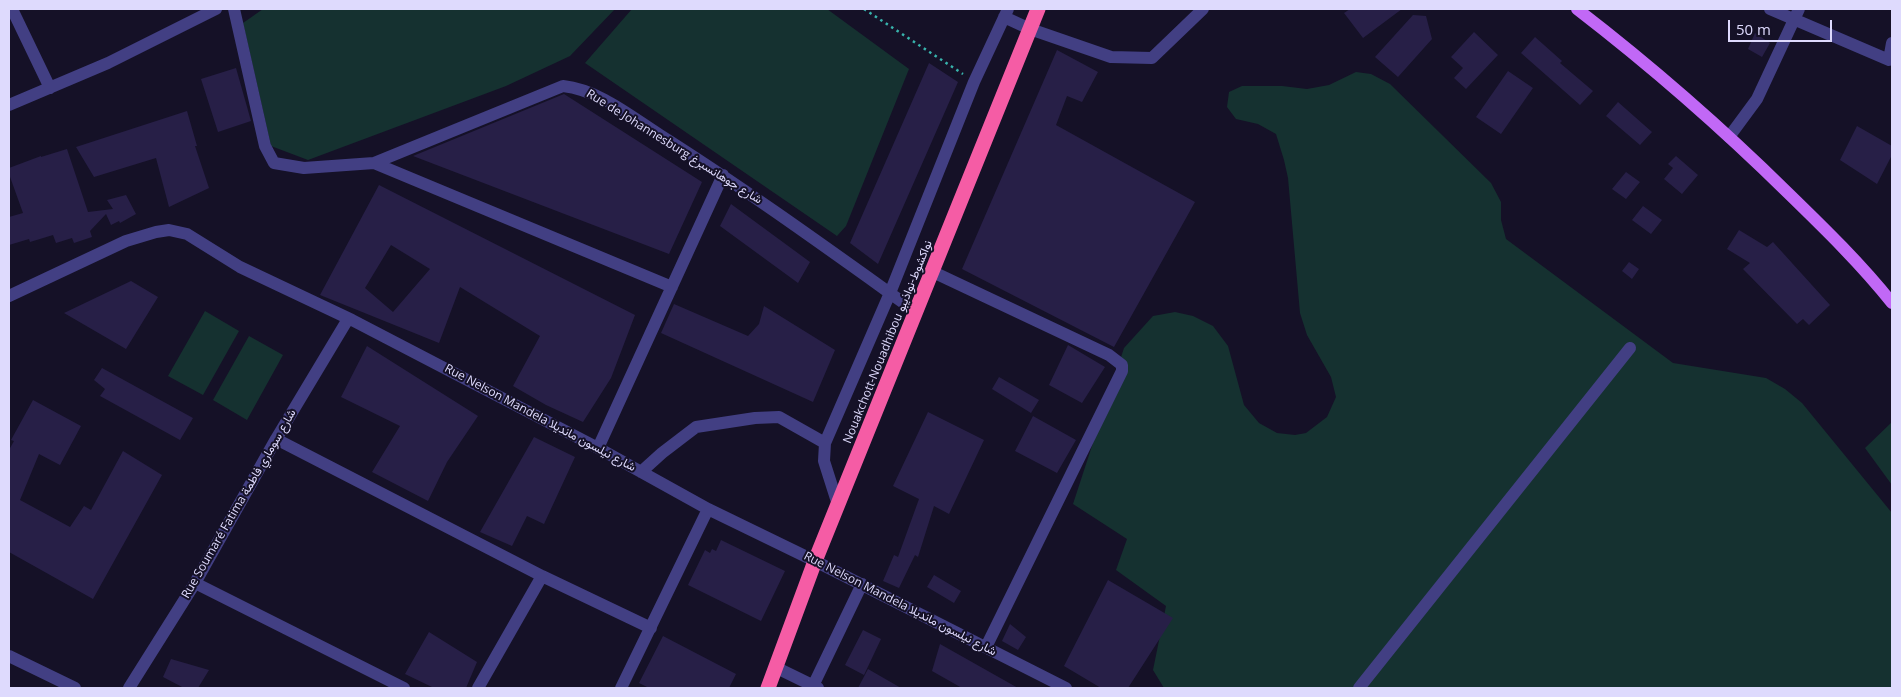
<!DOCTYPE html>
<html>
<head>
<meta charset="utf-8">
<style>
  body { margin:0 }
  #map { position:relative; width:1901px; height:697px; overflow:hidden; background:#151127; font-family:"Open Sans",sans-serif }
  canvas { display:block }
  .frame { position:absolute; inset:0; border:10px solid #dedafd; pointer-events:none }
  .scale { position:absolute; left:1728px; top:20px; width:104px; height:22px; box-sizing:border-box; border:2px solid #dedafd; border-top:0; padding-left:6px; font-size:15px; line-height:18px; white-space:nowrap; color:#dedafd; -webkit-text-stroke:4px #151127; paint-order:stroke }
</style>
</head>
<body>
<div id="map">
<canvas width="1901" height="697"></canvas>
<div class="frame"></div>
<div class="scale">50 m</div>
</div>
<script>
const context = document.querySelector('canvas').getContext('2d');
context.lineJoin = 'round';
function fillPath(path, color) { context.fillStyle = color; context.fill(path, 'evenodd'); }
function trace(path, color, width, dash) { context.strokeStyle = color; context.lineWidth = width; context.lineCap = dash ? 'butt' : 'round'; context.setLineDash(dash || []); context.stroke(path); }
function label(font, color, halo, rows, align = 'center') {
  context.font = font + ' "Open Sans",Vazirmatn,sans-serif'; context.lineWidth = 4; context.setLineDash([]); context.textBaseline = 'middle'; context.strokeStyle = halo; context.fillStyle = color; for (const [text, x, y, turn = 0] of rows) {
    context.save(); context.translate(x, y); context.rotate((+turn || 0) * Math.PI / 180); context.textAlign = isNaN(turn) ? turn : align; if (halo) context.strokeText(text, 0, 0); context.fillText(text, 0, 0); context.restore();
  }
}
const green = new Path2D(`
  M263 9H615L570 56 506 86 308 160 271 146 243 23Z
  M632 9H827L909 69 846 226 837 236 585 63Z
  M1356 72 1371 74 1390 84 1491 183 1501 202V220L1506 239 1673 363 1766 378 1785 389 1802 403 1892 513V688H1164L1153 670 1166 606 1116 570 1127 539 1073 504 1124 348 1153 316 1175 312 1193 316 1213 326 1228 346 1244 405 1259 423 1277 433 1295 435 1306 433 1327 417 1336 397 1331 377 1307 335 1300 313 1288 178 1284 160 1276 134 1258 124 1236 119 1227 107 1229 92 1242 86H1282L1307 89 1329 85Z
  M205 311 239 331 203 395 168 376Z
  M249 336 283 355 247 420 213 400Z
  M1892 422V485L1865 448Z`);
const building = new Path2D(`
  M1350 9H1402L1363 38 1344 13Z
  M1413 15 1426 16 1432 39 1398 77 1375 57Z
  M1474 32 1498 55 1466 89 1454 78 1463 68 1451 57Z
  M1755 33 1770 43 1762 57 1748 49Z
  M1535 37 1562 61 1560 63 1593 91 1580 105 1521 53Z
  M1057 50 1098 72 1082 102 1067 96 1056 125 1195 202 1114 347 962 269Z
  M929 63 958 82 878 264 850 243Z
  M236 68 251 121 218 132 201 79Z
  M1508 71 1533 88 1501 134 1476 117Z
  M564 94 702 182 669 254 413 156Z
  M1618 102 1652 132 1640 145 1606 116Z
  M187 111 197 146H195L209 188 169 207 156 158 94 177 76 147Z
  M1857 126 1892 146V155L1877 184 1840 160Z
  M67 149 88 212 113 209 107 200 126 195 136 214 120 223 119 221 111 225 106 214 90 231 92 237 74 243 72 238 56 243 53 235 30 242 29 239 9 245V217L23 213 9 174V168L41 156V157Z
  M1676 156 1698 175 1682 194 1664 179 1673 168 1668 164Z
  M1626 172 1640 182 1626 199 1612 189Z
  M379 185 635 315 611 378 583 422 546 405 513 386 540 336 460 287 439 343 320 295ZM391 245 430 269 393 312 365 288Z
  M731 204 810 262 798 283 720 226Z
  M1643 206 1662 220 1651 234 1632 220Z
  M1739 230 1767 247 1773 242 1830 305 1809 325 1803 319 1797 324 1743 269 1750 263 1727 249Z
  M1629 262 1639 269 1632 279 1622 271Z
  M131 281 158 297 126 349 64 313Z
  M674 304 748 336 759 324 764 306 835 350 813 402 661 333Z
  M1068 345 1105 367 1082 403 1049 385Z
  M367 346 478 416 447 462 428 501 372 472 400 426 341 397Z
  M102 368 193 418 180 440 100 396 105 389 94 380Z
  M999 377 1039 400 1031 413 992 389Z
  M33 400 81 426 60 465 39 454 20 500 70 527 84 506 91 510 123 451 162 475 93 599 9 552V450L14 441 11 440Z
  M928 412 984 440 949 514 934 506 918 557 915 555 899 588 883 581 894 555 898 557 919 499 893 486Z
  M1033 416 1076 440 1057 473 1015 451Z
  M534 437 575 457 544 524 527 516 512 546 480 532Z
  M721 540 785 571 761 621 688 585 705 550 710 553 712 549 716 551Z
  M934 575 961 591 954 603 927 587Z
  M1108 580 1173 618 1128 688H1101L1064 666Z
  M1010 624 1026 637 1018 650 1002 641Z
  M863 630 881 639 864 675 845 665Z
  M429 632 477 662 466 688H434L405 674Z
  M663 636 736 674 729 688H649L639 683Z
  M940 644 1018 688H962L932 671Z
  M171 659 209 670 198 688H184L163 677Z
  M868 669 901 688H858Z`);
const path = new Path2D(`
  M864 9 963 74`);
const minor = new Path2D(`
  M12 9 50 88
  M234 9 265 146 274 163 304 168 374 163 563 86C599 90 630 116 660 135 747 190 831 251 915 311
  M1770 9 1889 60 1892 43
  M1004 17 1030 29 1111 57 1152 58 1203 9
  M9 105 108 63 216 9
  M1729 137 1757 99 1799 9
  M374 163 672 287
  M933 272 1109 355 1122 365V371L986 647
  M9 296 126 241 156 232 169 230 187 234 240 267 352 320 598 448 708 509 815 561 1066 688
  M276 439 542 576 651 628
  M598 448 723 175
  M641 472 662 453 696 427 755 418 779 417 825 443
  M838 505 824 461 825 443 890 293 974 82 1008 9
  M195 583 404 688
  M9 656 75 688
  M777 668 818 688
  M129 688 195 583 276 439 348 319
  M478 688 542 576
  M621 688 708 509
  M812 688 862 584
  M1359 688 1630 348`);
const major = new Path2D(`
  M1577 9C1651 66 1721 127 1788 193 1824 228 1861 264 1892 303`);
const highway = new Path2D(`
  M768 688 815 561 1038 9`);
const streetNames = [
  ["Rue de Johannesburg شارع جوهانسبرغ",674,147,32],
  ["Nouakchott-Nouadhibou نواكشوط-نواذيبو",888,342,-68],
  ["Rue Nelson Mandela شارع نيلسون مانديلا",540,418,28],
  ["Rue Soumaré Fatima شارع سوماري فاطمة",239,504,-60],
  ["Rue Nelson Mandela شارع نيلسون مانديلا",900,604,27]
];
fillPath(green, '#153130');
fillPath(building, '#271f47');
trace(path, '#38b3ac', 2.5, [2.5, 4]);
trace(minor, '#423f83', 12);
trace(major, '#c168f6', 12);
trace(highway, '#f55ca5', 15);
label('12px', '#dedafd', '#151127', streetNames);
</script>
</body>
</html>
